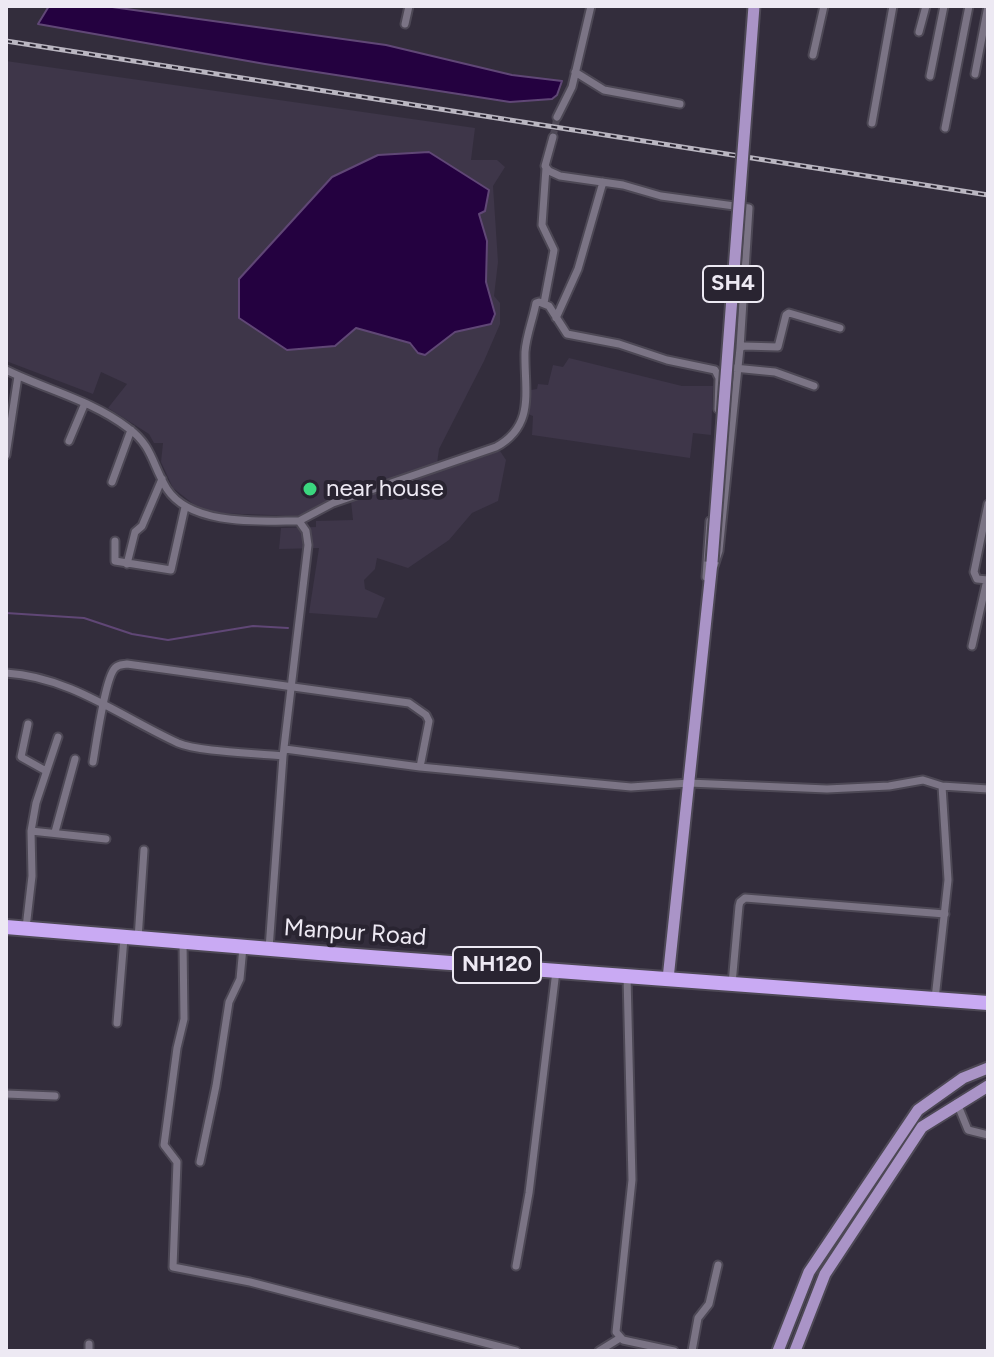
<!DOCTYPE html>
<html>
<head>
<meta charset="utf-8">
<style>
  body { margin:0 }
  #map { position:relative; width:994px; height:1357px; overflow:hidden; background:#332d3c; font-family:Figtree,sans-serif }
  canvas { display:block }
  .frame { position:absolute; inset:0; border:8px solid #ede9f3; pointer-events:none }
</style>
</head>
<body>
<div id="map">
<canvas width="994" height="1357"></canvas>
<div class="frame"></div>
</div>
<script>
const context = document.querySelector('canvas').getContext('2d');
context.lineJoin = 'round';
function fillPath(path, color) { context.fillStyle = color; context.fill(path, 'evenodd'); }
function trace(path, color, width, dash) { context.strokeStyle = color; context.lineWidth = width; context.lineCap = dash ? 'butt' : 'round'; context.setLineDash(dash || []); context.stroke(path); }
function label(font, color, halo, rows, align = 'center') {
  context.font = font + ' Figtree,sans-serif'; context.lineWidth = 8; context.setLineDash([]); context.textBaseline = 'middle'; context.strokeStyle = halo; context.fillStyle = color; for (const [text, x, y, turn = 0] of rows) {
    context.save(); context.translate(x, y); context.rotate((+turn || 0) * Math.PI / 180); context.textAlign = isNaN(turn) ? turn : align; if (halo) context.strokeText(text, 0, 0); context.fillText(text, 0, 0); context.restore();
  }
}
const built = new Path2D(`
  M6 61 475 128 471 160H497L505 167 493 186 498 262 494 296 500 303V324L484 361 439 449 437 464 371 486 297 516 215 513 197 507 173 488 161 462 163 443H154L149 434 108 408 127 384 101 372 93 394 6 361Z
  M569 358 682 386H713L711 435 693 433 690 458 532 435 533 416 525 413 531 390 537 389 538 384 548 385 553 365 563 367Z
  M500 451 506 460 498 501 472 513 449 540 408 568 377 558 375 569 364 580 365 589 385 598 377 618 309 613 319 548 279 549 281 528 316 527V521L353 520 351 501Z`);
const water = new Path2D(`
  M49 6H105L386 45 512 75 562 81 557 95 552 99 510 102 265 64 38 24Z
  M429 152 489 190 485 211 479 214 487 241 486 282 495 314 491 324 455 332 425 355 418 353 410 343 356 328 335 346 287 350 239 318V279L332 177 378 155Z`);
const stream = new Path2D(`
  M6 613 84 618 132 634 168 640 253 626 288 628`);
const streetTunnel = new Path2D(`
  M553 137 557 117`);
const street = new Path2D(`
  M405 24 409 6
  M919 32 926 6
  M813 55 824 6
  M575 72 604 90 680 104
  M975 74 988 6
  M930 76 944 6
  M557 117 572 87 591 6
  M872 123 893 6
  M945 128 969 6
  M553 137 545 166 549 171 560 176 623 185 661 196 749 208 740 348
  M544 303 554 250 542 225 546 168
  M556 318 578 269 603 182
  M734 368 775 372 814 386
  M6 370C47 390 91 400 128 428 153 446 152 465 167 489 191 526 260 521 299 521L306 531 308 545 283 756 269 949
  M69 441 85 403
  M6 455 18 376
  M112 482 131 430
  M988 504 974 572 977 579 988 580
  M299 521 333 503 496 447C536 425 524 390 525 352 526 336 533 319 536 303L539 302 549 306 567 334 619 344 667 360 715 370 719 378 718 409
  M115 541V561L171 570 185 507
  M127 564 135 532 142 526 162 479
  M714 566 719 551 740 348 744 346 778 347 786 315 789 313 840 328
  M706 577 710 521
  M972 646 987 580
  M6 673C71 677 121 717 178 743 199 752 257 753 283 756
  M28 724 21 757 46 771
  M285 749 420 767 631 787 689 783 827 789 889 786 923 780 942 786 988 789
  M93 762C96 745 105 678 115 668 119 664 123 665 127 664L409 703 426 715 429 721 420 767
  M31 831 106 839
  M55 832 75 759
  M26 928 32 876 31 831 36 803 58 737
  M138 939 144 850
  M183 942 184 1019 177 1048 164 1145 177 1162 173 1267 250 1282 516 1351
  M627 976 632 1180 616 1332 623 1340 674 1351
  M732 984 739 906 740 902 745 898 945 914
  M935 999 948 880 942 786
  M117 1023 124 938
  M6 1094 55 1096
  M957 1103 968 1130 988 1135
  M200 1162 216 1086 229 1002 240 979 243 947
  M516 1266 529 1193 556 971
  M89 1344V1351
  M599 1351 620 1338
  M692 1351 698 1318 709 1304 718 1265`);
const primary = new Path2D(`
  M668 979 712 562
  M778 1351 809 1272 918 1110 963 1078 988 1068
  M795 1351 825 1274 922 1127 988 1086`);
const highway = new Path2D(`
  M6 927 343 955 988 1003`);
const rail = new Path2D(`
  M6 41 988 195`);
const primaryBridge = new Path2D(`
  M712 562 754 6`);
const markers = [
  [310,489,8,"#3bd77f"]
];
const shields = [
  [733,284,60],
  [497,965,88]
];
const shieldNames = [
  ["SH4",733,284],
  ["NH120",497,965]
];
const poiNames = [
  ["near house",326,489]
];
const streetNames = [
  ["Manpur Road",355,933,4]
];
fillPath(built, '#3e3649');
fillPath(water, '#240140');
trace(water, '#604776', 2);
trace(stream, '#604776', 2);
trace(streetTunnel, '#4f4957', 7, [7, 3.5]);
trace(street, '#4d4855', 11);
trace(primary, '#4d4855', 15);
trace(highway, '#4d4855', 18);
trace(street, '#7b7485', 7);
trace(primary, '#aa94c7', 11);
trace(highway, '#c9aaf3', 14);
trace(rail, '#bab6c1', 5);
trace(rail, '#292431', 2, [6]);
trace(primaryBridge, '#4d4855', 15, []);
trace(primaryBridge, '#aa94c7', 11);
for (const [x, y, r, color] of markers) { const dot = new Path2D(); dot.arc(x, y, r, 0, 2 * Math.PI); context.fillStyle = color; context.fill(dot); trace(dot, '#292431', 3); }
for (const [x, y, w] of shields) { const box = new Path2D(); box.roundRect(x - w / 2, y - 18, w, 36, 6); context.fillStyle = '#292431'; context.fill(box); trace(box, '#ede9f3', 2); }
label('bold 22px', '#ede9f3', null, shieldNames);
label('24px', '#ede9f3', '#292431', poiNames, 'left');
label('24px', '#ede9f3', '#292431', streetNames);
</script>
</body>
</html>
